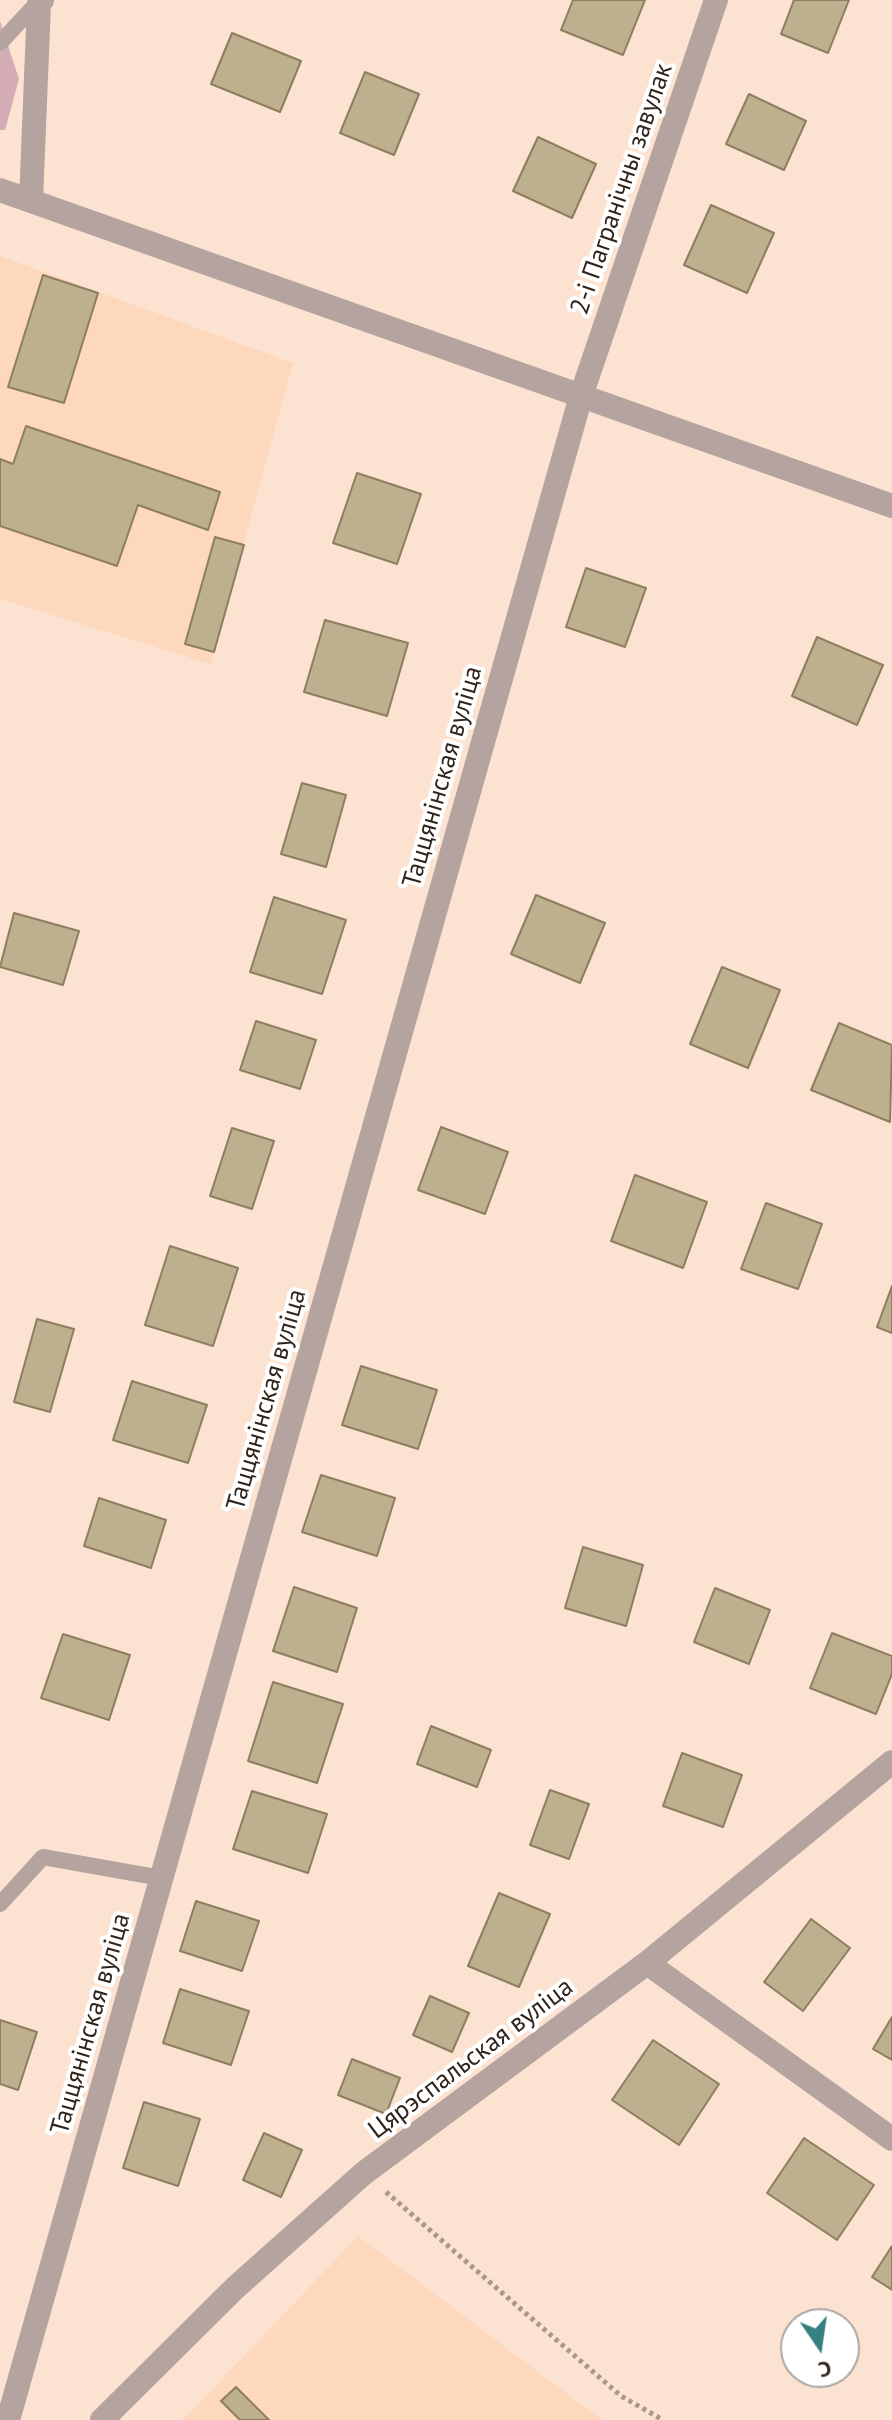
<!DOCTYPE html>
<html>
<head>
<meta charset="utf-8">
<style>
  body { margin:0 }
  #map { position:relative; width:892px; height:2420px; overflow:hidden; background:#fce2d0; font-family:"PT Sans",sans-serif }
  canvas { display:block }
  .north { position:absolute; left:780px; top:2308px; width:80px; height:80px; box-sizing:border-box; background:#fff; border:2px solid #aca7a4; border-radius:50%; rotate:167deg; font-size:22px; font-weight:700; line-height:32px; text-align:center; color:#30241b }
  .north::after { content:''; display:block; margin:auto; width:28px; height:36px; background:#378082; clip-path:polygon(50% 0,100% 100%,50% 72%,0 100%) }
</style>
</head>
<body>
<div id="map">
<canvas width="892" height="2420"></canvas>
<div class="north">С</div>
</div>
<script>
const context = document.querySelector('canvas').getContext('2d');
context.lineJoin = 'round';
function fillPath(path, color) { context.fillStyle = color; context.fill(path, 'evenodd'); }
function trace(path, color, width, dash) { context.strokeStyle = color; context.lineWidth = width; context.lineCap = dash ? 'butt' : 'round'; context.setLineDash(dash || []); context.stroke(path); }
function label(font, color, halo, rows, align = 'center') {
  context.font = font + ' "PT Sans",sans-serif'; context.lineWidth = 8; context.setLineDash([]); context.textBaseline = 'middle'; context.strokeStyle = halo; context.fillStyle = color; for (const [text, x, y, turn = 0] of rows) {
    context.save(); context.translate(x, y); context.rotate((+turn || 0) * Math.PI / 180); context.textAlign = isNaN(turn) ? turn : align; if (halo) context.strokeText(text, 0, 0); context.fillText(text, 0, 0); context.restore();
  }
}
const built = new Path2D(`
  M0 256 293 363 211 664 0 599Z
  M358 2236 602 2420H183Z`);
const forest = new Path2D(`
  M0 21 19 79 5 130H0Z`);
const building = new Path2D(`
  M573 0H645L623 55 561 30Z
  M794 0H849L828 53 781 34Z
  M232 33 301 61 280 112 211 84Z
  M365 72 419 94 394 155 340 133Z
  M749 94 806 121 784 170 726 144Z
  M538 137 596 164 572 218 513 191Z
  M711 205 774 233 747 293 684 265Z
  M43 275 98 293 64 403 8 387Z
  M26 426 220 492 208 530 138 505 117 566 0 526V459L13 464Z
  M357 473 421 494 397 564 333 543Z
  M215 537 244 545 214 652 185 644Z
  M586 568 646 588 625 647 566 627Z
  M325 620 408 643 387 716 304 692Z
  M817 637 883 665 857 725 792 696Z
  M302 783 346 795 326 867 281 854Z
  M536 895 605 923 580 983 511 954Z
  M274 897 346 920 322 994 250 972Z
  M14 913 79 931 63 985 0 967Z
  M722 967 780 990 748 1068 690 1044Z
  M256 1021 316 1040 300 1089 240 1070Z
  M839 1023 892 1045 890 1122 811 1090Z
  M441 1127 508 1152 485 1214 418 1190Z
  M232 1128 274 1141 252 1209 210 1196Z
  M635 1175 707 1202 683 1268 611 1241Z
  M766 1203 822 1224 798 1289 741 1269Z
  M170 1246 238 1268 213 1346 145 1325Z
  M892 1286V1333L877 1327Z
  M37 1319 74 1329 50 1412 14 1402Z
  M361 1366 437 1390 418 1449 342 1425Z
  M132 1381 207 1405 188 1463 113 1440Z
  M321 1475 395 1498 377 1556 302 1532Z
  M99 1498 166 1520 151 1568 84 1546Z
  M583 1547 643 1565 626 1626 565 1608Z
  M294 1587 357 1608 337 1672 273 1651Z
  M715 1588 770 1610 749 1664 694 1642Z
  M832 1633 892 1656V1674L876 1714 810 1688Z
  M63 1634 130 1655 109 1720 41 1698Z
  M273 1682 343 1704 317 1783 248 1761Z
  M431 1726 491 1750 477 1787 417 1764Z
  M682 1753 742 1775 723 1827 663 1806Z
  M550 1790 589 1804 569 1859 530 1845Z
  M252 1791 327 1814 308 1873 233 1849Z
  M499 1893 550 1914 519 1987 468 1966Z
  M196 1901 259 1921 242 1971 180 1951Z
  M811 1919 850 1948 803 2011 764 1982Z
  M180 1989 249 2011 231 2065 163 2043Z
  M430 1996 469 2013 452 2052 413 2035Z
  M892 2017V2060L873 2049Z
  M0 2020 37 2032 18 2090 0 2084Z
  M653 2040 719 2084 679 2145 612 2100Z
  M352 2059 400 2078 386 2114 338 2095Z
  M144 2102 200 2119 178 2186 123 2168Z
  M264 2133 302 2150 281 2197 243 2180Z
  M804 2138 874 2185 837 2240 767 2193Z
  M892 2246V2290L872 2277Z
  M236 2387 269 2420H240L221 2401Z`);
const path = new Path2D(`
  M386 2192 621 2396 663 2420`);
const service = new Path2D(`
  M0 43 38 2
  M0 1904 43 1857 161 1878`);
const minor = new Path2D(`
  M0 190 892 506
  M31 201 39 3 42 0
  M647 1963 892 2139
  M8 2420 581 396 716 0
  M102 2420 235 2288 364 2173 647 1963 892 1762`);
const streetNames = [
  ["2-і Пагранічны завулак",622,189,-71],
  ["Таццянінская вуліца",443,777,-74],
  ["Таццянінская вуліца",267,1400,-74],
  ["Таццянінская вуліца",91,2024,-74],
  ["Цярэспальская вуліца",471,2059,-37]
];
fillPath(built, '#fed8bc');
fillPath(forest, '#d4acb6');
fillPath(building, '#beaf8f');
trace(building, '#8c7e5f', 2);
trace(path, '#ab9688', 5, [4, 4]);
trace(service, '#b4a39f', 16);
trace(minor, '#b4a39f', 24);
label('26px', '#30241b', '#fff', streetNames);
</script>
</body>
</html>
